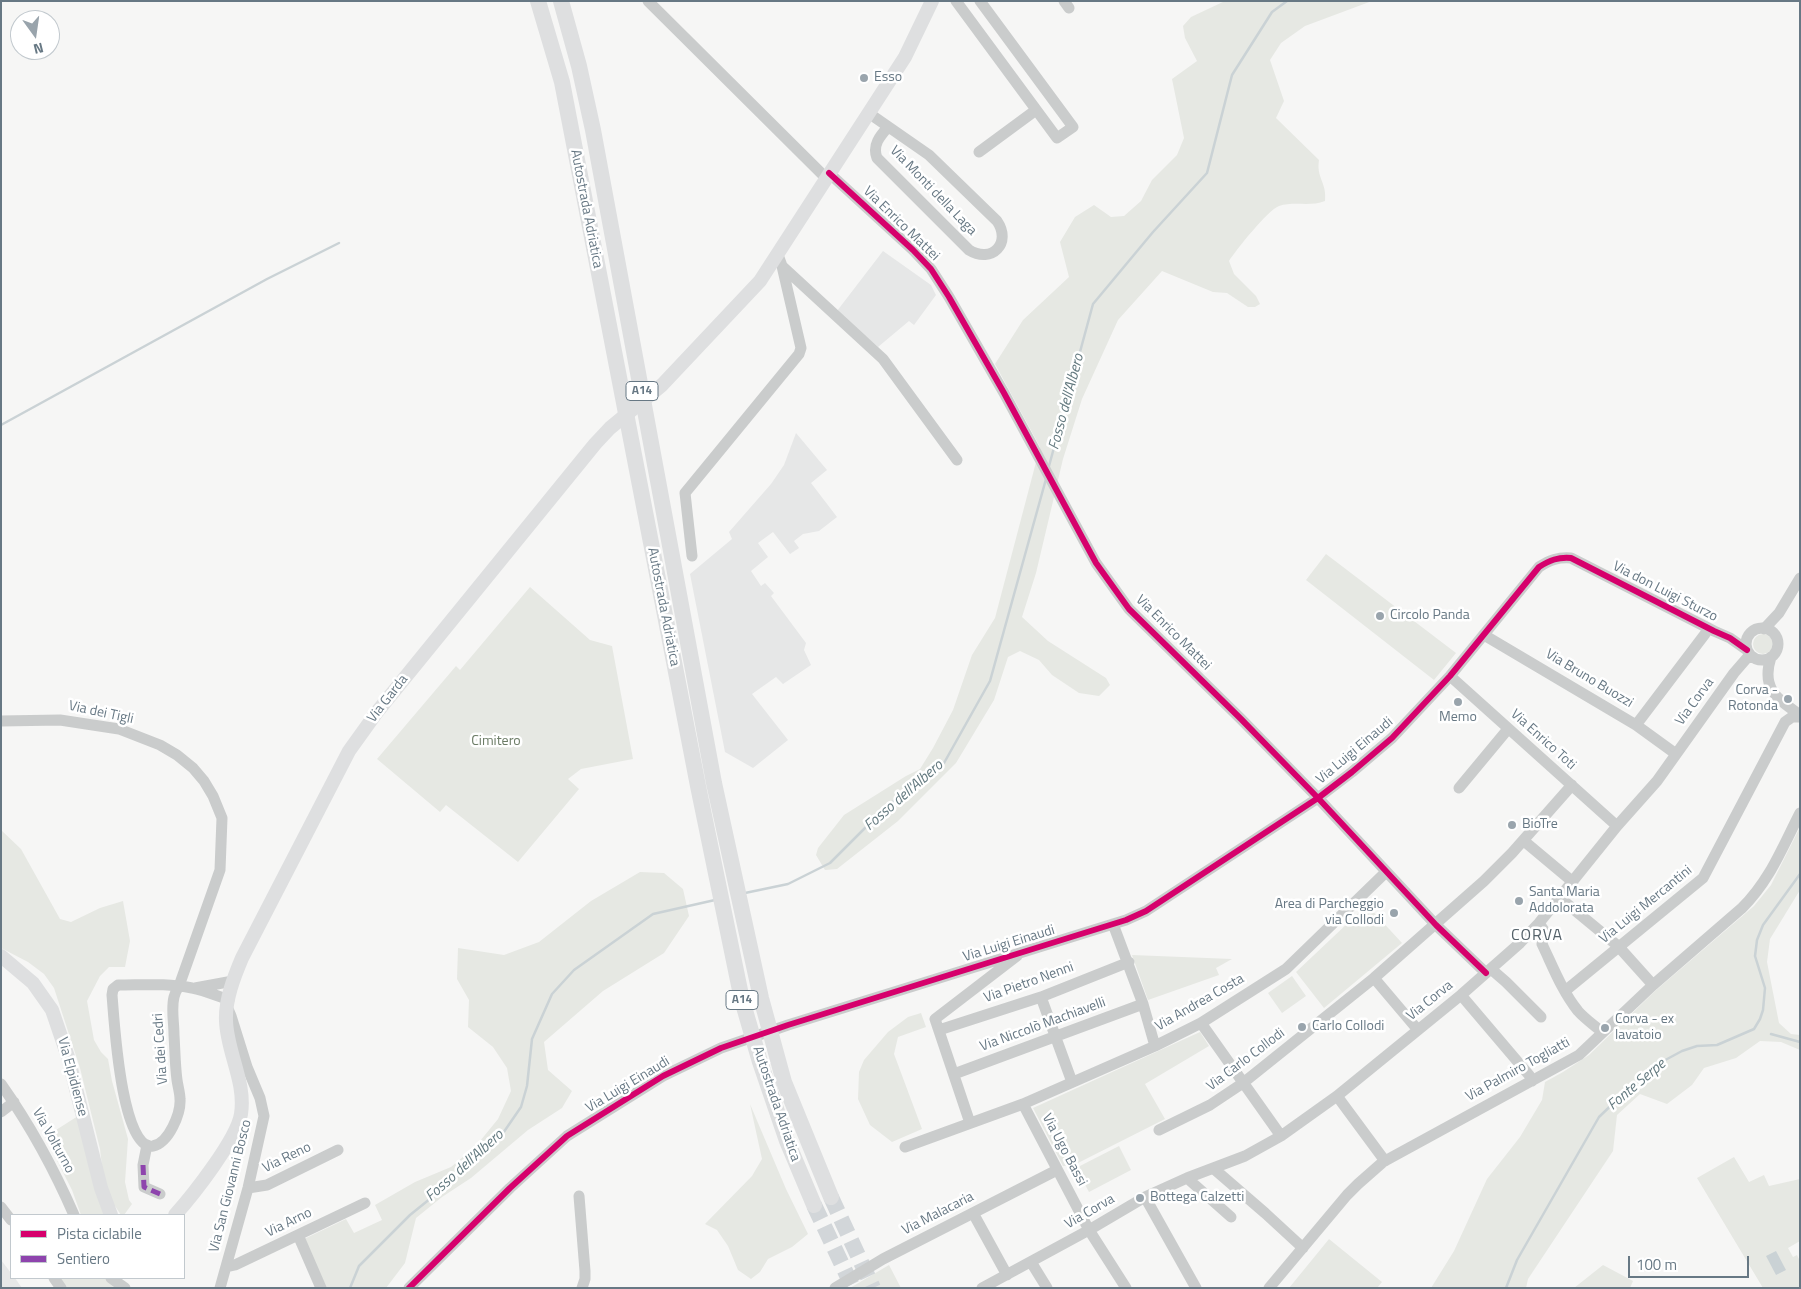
<!DOCTYPE html>
<html>
<head>
<meta charset="utf-8">
<style>
  body { margin:0 }
  #map { position:relative; width:1801px; height:1289px; overflow:hidden; background:#f6f6f5; font-family:"Titillium Web",sans-serif }
  canvas { display:block }
  .frame { position:absolute; inset:0; border:2px solid #677884; pointer-events:none }
  .legend { position:absolute; left:10px; top:1214px; width:175px; height:65px; box-sizing:border-box; background:#fff; border:1px solid #c2c9ce; margin:0; padding:6px 9px; list-style:none; font-size:15px; color:#677884 }
  .legend li { display:flex; align-items:center; gap:10px; height:25px }
  .legend b { width:25px; border:1px solid #c2c9ce }
  .north { position:absolute; left:10px; top:10px; width:50px; height:50px; box-sizing:border-box; background:#fff; border:1px solid #c2c9ce; border-radius:50%; rotate:166deg; font-size:14px; font-weight:700; line-height:20px; text-align:center; color:#677884 }
  .north::after { content:''; display:block; margin:auto; width:18px; height:22px; background:#99a4ac; clip-path:polygon(50% 0,100% 100%,50% 72%,0 100%) }
  .scale { position:absolute; left:1628px; top:1256px; width:121px; height:22px; box-sizing:border-box; border:2px solid #677884; border-top:0; padding-left:6px; font-size:15px; line-height:18px; white-space:nowrap; color:#677884; -webkit-text-stroke:4px #fff; paint-order:stroke }
</style>
</head>
<body>
<div id="map">
<canvas width="1801" height="1289"></canvas>
<div class="frame"></div>
<ul class="legend">
<li><b style="height:6px;background:#d6006c"></b>Pista ciclabile</li>
<li><b style="height:6px;background:#8e44ad"></b>Sentiero</li>
</ul>
<div class="north">N</div>
<div class="scale">100 m</div>
</div>
<script>
const context = document.querySelector('canvas').getContext('2d');
context.lineJoin = 'round';
function fillPath(path, color) { context.fillStyle = color; context.fill(path, 'evenodd'); }
function trace(path, color, width, dash) { context.strokeStyle = color; context.lineWidth = width; context.lineCap = dash ? 'butt' : 'round'; context.setLineDash(dash || []); context.stroke(path); }
function label(font, color, halo, rows, align = 'center') {
  context.font = font + ' "Titillium Web",sans-serif'; context.lineWidth = 5; context.setLineDash([]); context.textBaseline = 'middle'; context.strokeStyle = halo; context.fillStyle = color; for (const [text, x, y, turn = 0] of rows) {
    context.save(); context.translate(x, y); context.rotate((+turn || 0) * Math.PI / 180); context.textAlign = isNaN(turn) ? turn : align; if (halo) context.strokeText(text, 0, 0); context.fillText(text, 0, 0); context.restore();
  }
}
const built = new Path2D(`
  M883 251 931 285 936 295 914 325 909 321 878 347 837 311Z
  M796 433 827 470 811 483 837 517 819 531 803 534 794 541 799 548 790 554 773 532 758 543 768 557 751 571 761 586 765 583 774 593 771 596 806 643 804 650 811 665 783 684 776 677 752 694 788 740 753 768 725 752 690 574 732 539 729 532 771 484 784 465Z
  M1 1260 11 1273V1278H15L22 1288H1Z`);
const green = new Path2D(`
  M1225 1H1372L1305 26 1281 43 1270 60 1284 101 1276 118 1319 160C1316 178 1327 182 1325 201 1310 207 1294 201 1279 206 1268 210 1236 250 1229 261L1234 274 1256 296 1260 304 1255 307H1248L1227 293 1213 292 1162 271 1118 320 1082 399 1063 459 1036 573 1022 617 1048 641 1106 678 1110 685 1099 696 1079 693 1052 675 1039 660 1020 651 1008 657 994 700 956 763 898 821 837 869 825 870 816 855 818 848 844 815 906 776 920 769 933 748 953 710 972 655 995 618 1040 447 995 364 1023 320 1069 277 1060 242 1075 217 1094 205 1111 217 1124 216 1141 201 1152 180 1177 155 1184 138 1172 79 1197 61 1185 38 1183 26 1191 17Z
  M1326 554 1456 653 1434 680 1306 580Z
  M530 587 590 640 612 646 633 759 581 769 568 779 579 789 518 862 446 805 440 812 377 759 456 666 460 670Z
  M1753 644a10 10 0 1 1 20 0a10 10 0 1 1-20 0Z
  M1800 827V890L1770 939 1767 962 1779 1023 1791 1034 1800 1035V1050L1781 1042 1760 1041 1736 1058 1704 1068 1692 1085 1667 1104 1640 1094 1617 1115 1613 1151 1528 1279 1526 1288H1431L1454 1251 1487 1179 1520 1137 1542 1100 1545 1082 1563 1072 1589 1055 1655 991 1754 906 1771 885Z
  M1 830 21 849 60 919 71 922 100 908 123 901 130 941 125 967H109L100 976 87 1001 94 1040 101 1052 108 1059 112 1081 128 1139 125 1182 129 1200 132 1204 124 1215H121L113 1203 103 1175 100 1149 80 1068 54 988 44 974 28 962 1 948Z
  M640 872 664 873 683 889 689 916 664 953 603 991 544 1042 548 1070 572 1091 562 1108 528 1130 471 1178 442 1197 416 1218 405 1263 386 1288H326L304 1239 346 1219 354 1233 382 1220 375 1205 415 1182 451 1167 476 1146 498 1119 511 1091 507 1068 493 1047 468 1027 469 1000 457 979 458 948 504 955 539 942 591 901Z
  M1367 905 1402 943 1324 1008 1296 972Z
  M1132 955 1232 959 1216 968 1219 975 1148 1000Z
  M1292 976 1306 996 1282 1013 1268 993Z
  M921 1013 926 1027 898 1037 894 1054 922 1129 892 1142 870 1125 858 1099 859 1072 864 1060 888 1032 908 1017Z
  M1200 1032 1209 1046 1145 1084 1165 1119 1072 1166H1063L1033 1108Z
  M750 1104 786 1189 808 1234 792 1247 768 1259 760 1272 751 1279 738 1270 728 1246 717 1230 705 1224 752 1176 762 1159Z
  M78 1116 104 1215H81L72 1190 45 1137Z
  M1119 1146 1131 1170 1089 1192 1076 1168Z
  M1734 1157 1749 1182 1764 1175 1769 1186 1800 1179V1241L1788 1248 1793 1257 1797 1255 1800 1261V1288H1763L1697 1178Z
  M1329 1239 1382 1282 1377 1288H1289Z
  M889 1265 901 1288H850Z
  M1603 1265 1633 1281 1630 1288H1574Z
  M59 1278H105L116 1288H67Z`);
const water = new Path2D(`
  M1776 1251 1786 1270 1776 1275 1766 1256Z`);
const stream = new Path2D(`
  M1 425 267 279 339 243
  M1049 466 1093 304 1153 232 1207 173 1232 75 1272 12 1287 1
  M745 893 788 884 830 863 886 807 944 763 990 681 1046 479
  M1771 1034 1800 1042
  M350 1288 359 1266 410 1215 452 1181 499 1139 521 1107 527 1086 532 1039 552 994 574 970 653 914 715 900
  M1506 1288 1517 1260 1599 1117 1626 1091 1656 1065 1682 1051 1697 1046 1717 1045 1754 1029 1760 1019 1763 1010 1765 988 1755 956 1757 940 1763 925 1800 874`);
const highwayTunnel = new Path2D(`
  M831 1197 873 1288
  M814 1205 853 1288`);
const minor = new Path2D(`
  M648 1 826 178
  M956 1 1057 138 1073 127 980 1
  M1064 1 1069 8
  M870 114 929 155 997 221C1012 243 992 264 969 250L877 158C872 145 880 136 888 127
  M979 152 1036 110
  M829 173 913 250 931 269 949 297 1004 393 1096 563 1129 609 1241 719 1318 798 1436 925 1486 973
  M782 266 883 359 957 460
  M692 556 685 493 799 354 801 348 782 266 778 255
  M1746 644a16 16 0 1 1 32 0a16 16 0 1 1-32 0Z
  M1764 629 1779 613 1800 578
  M1484 635 1636 725 1676 754
  M1771 657C1761 688 1776 698 1800 715
  M1450 676 1617 826
  M1 721 60 720 119 729 160 745 177 755 193 768 204 781 213 796 222 818 220 870 179 986C177 989 175 993 174 997 171 1009 174 1022 174 1035 175 1050 175 1065 177 1080 178 1087 180 1093 180 1099 181 1113 169 1143 153 1146 121 1151 114 1017 112 995L113 989 118 985C143 985 167 983 192 988 204 990 217 996 229 1000
  M1636 725 1705 634
  M1459 788 1508 729
  M1524 841 1573 882
  M1560 898 1618 946 1653 985
  M1539 923 1545 932 1542 944
  M1113 924 1143 1004 1155 1046
  M1542 944C1553 967 1562 991 1578 1011 1585 1019 1594 1025 1602 1032
  M1491 969 1506 982 1541 1017
  M1374 978 1418 1030
  M195 988 233 981
  M1565 991 1703 878 1785 722 1792 717H1800
  M1461 995 1529 1075 1532 1081
  M1041 997 1072 1082
  M1201 1023 1281 1136
  M939 1030 1041 997 1129 962
  M954 1074 1143 1004
  M1 1084C30 1125 54 1169 74 1215
  M1337 1096 1385 1161
  M1023 1104 1089 1230 1126 1288
  M1 1112 14 1102
  M970 1123 935 1019 1017 956
  M1159 1130 1210 1105 1243 1083 1374 978 1484 881 1512 853 1572 785
  M147 1145 143 1165 144 1187 160 1194
  M905 1147 1023 1104 1155 1046 1201 1023 1286 969 1386 872
  M1213 1168 1265 1213 1303 1248
  M1187 1178 1231 1217
  M248 1188 267 1185 338 1150
  M579 1196 585 1271V1279L582 1288
  M1145 1197 1196 1288
  M1 1207 11 1220
  M973 1213 1007 1275
  M298 1235 321 1288
  M1031 1262 1047 1288
  M226 1267 235 1265 365 1203
  M54 1278 61 1288
  M111 1278 125 1288
  M220 1288 248 1188 264 1116 260 1098 247 1067 231 1016 228 1009
  M409 1288 510 1188 567 1136 663 1076 721 1048 788 1025 1126 920 1146 911 1318 798 1352 772 1392 738 1450 676 1539 567C1550 560 1558 557 1571 558L1714 631 1730 638 1747 650
  M835 1288 883 1259 1057 1170
  M982 1288 1089 1230 1145 1197 1187 1178 1245 1156 1281 1136 1337 1096 1461 995 1520 943 1539 923 1617 826 1657 781 1734 673 1747 658 1752 657
  M1269 1288 1347 1195 1358 1184 1383 1162 1579 1055 1653 985 1742 908C1770 880 1782 848 1800 813`);
const major = new Path2D(`
  M1 956 33 983 52 1010 68 1057 101 1188 111 1215
  M175 1215C193 1195 237 1139 241 1114 246 1082 227 1052 226 1021 225 1000 234 977 242 958L349 751 377 712 595 444 610 428 662 385 760 281 905 57 932 1`);
const highway = new Path2D(`
  M538 1 562 82 698 786 742 1000 760 1062 787 1141 814 1205
  M561 1 579 66 593 130 714 783 761 998 784 1082 831 1197`);
const quiet = new Path2D(`
  M143 1165 144 1187 160 1194`);
const cycleway = new Path2D(`
  M829 173 913 250 931 269 949 297 1004 393 1096 563 1129 609 1241 719 1318 798 1436 925 1486 973
  M409 1288 510 1188 567 1136 663 1076 721 1048 788 1025 1126 920 1146 911 1318 798 1352 772 1392 738 1450 676 1539 567C1550 560 1558 557 1571 558L1714 631 1730 638 1747 650`);
const markers = [
  [864,78,5,"#99a4ac"],
  [1380,616,5,"#99a4ac"],
  [1788,699,5,"#99a4ac"],
  [1458,702,5,"#99a4ac"],
  [1512,825,5,"#99a4ac"],
  [1519,901,5,"#99a4ac"],
  [1394,913,5,"#99a4ac"],
  [1302,1027,5,"#99a4ac"],
  [1605,1028,5,"#99a4ac"],
  [1140,1198,5,"#99a4ac"]
];
const shields = [
  [642,391,32],
  [742,1000,32]
];
const shieldNames = [
  ["A14",642,391],
  ["A14",742,1000]
];
const poiNames = [
  ["Esso",874,78],
  ["Circolo Panda",1390,616],
  ["Corva -",1778,691,"right"],
  ["Rotonda",1778,707,"right"],
  ["Memo",1458,718,"center"],
  ["BioTre",1522,825],
  ["Santa Maria",1529,893],
  ["Addolorata",1529,909],
  ["Area di Parcheggio",1384,905,"right"],
  ["via Collodi",1384,921,"right"],
  ["Corva - ex",1615,1020],
  ["lavatoio",1615,1036],
  ["Carlo Collodi",1312,1027],
  ["Bottega Calzetti",1150,1198]
];
const streetNames = [
  ["Via Monti della Laga",933,191,46],
  ["Autostrada Adriatica",586,209,79],
  ["Via Enrico Mattei",901,224,44],
  ["Via don Luigi Sturzo",1665,592,27],
  ["Autostrada Adriatica",663,607,79],
  ["Via Enrico Mattei",1173,633,45],
  ["Via Bruno Buozzi",1589,679,31],
  ["Via Garda",388,699,-52],
  ["Via Corva",1695,702,-54],
  ["Via dei Tigli",101,713,12],
  ["Via Enrico Toti",1543,740,42],
  ["Via Luigi Einaudi",1355,751,-40],
  ["Via Luigi Mercantini",1646,905,-39],
  ["Via Luigi Einaudi",1009,944,-17],
  ["Via Pietro Nenni",1029,983,-20],
  ["Via Corva",1430,1001,-39],
  ["Via Andrea Costa",1200,1003,-30],
  ["Via Niccolò Machiavelli",1043,1025,-20],
  ["Via dei Cedri",161,1049,-94],
  ["Via Carlo Collodi",1246,1060,-37],
  ["Via Palmiro Togliatti",1518,1070,-29],
  ["Via Elpidiense",72,1077,75],
  ["Via Luigi Einaudi",628,1085,-31],
  ["Autostrada Adriatica",776,1104,71],
  ["Via Volturno",53,1141,61],
  ["Via Ugo Bassi",1064,1150,62],
  ["Via Reno",287,1158,-26],
  ["Via San Giovanni Bosco",231,1186,-76],
  ["Via Corva",1090,1212,-30],
  ["Via Malacaria",938,1214,-27],
  ["Via Arno",289,1223,-26]
];
const parkNames = [
  ["Cimitero",496,742]
];
const waterNames = [
  ["Fosso dell'Albero",1067,402,-75],
  ["Fosso dell'Albero",904,796,-41],
  ["Fonte Serpe",1637,1085,-40],
  ["Fosso dell'Albero",465,1166,-42]
];
const quarterNames = [
  ["CORVA",1537,936]
];
fillPath(built, '#e6e7e7');
fillPath(green, '#e6e8e3');
fillPath(water, '#cad2d5');
trace(stream, '#cad2d5', 2.5);
trace(highwayTunnel, '#d2d6d9', 16, [16, 8]);
trace(minor, '#cacccc', 11);
trace(major, '#dedfe0', 14);
trace(highway, '#dedfe0', 16);
trace(quiet, '#8e44ad', 5, [10, 5]);
trace(cycleway, '#d6006c', 6);
for (const [x, y, r, color] of markers) { const dot = new Path2D(); dot.arc(x, y, r, 0, 2 * Math.PI); context.fillStyle = color; context.fill(dot); trace(dot, '#fff', 2); }
for (const [x, y, w] of shields) { const box = new Path2D(); box.roundRect(x - w / 2, y - 9.5, w, 19, 4); context.fillStyle = '#fff'; context.fill(box); trace(box, '#677884', 1); }
label('bold 12px', '#677884', null, shieldNames);
label('14px', '#677884', '#fff', poiNames, 'left');
label('14px', '#677884', '#fff', streetNames);
label('14px', '#6b7b65', '#fff', parkNames);
label('italic 15px', '#63797f', '#fff', waterNames);
context.letterSpacing = '1px';
label('16px', '#546169', '#fff', quarterNames);
context.letterSpacing = '0px';
</script>
</body>
</html>
